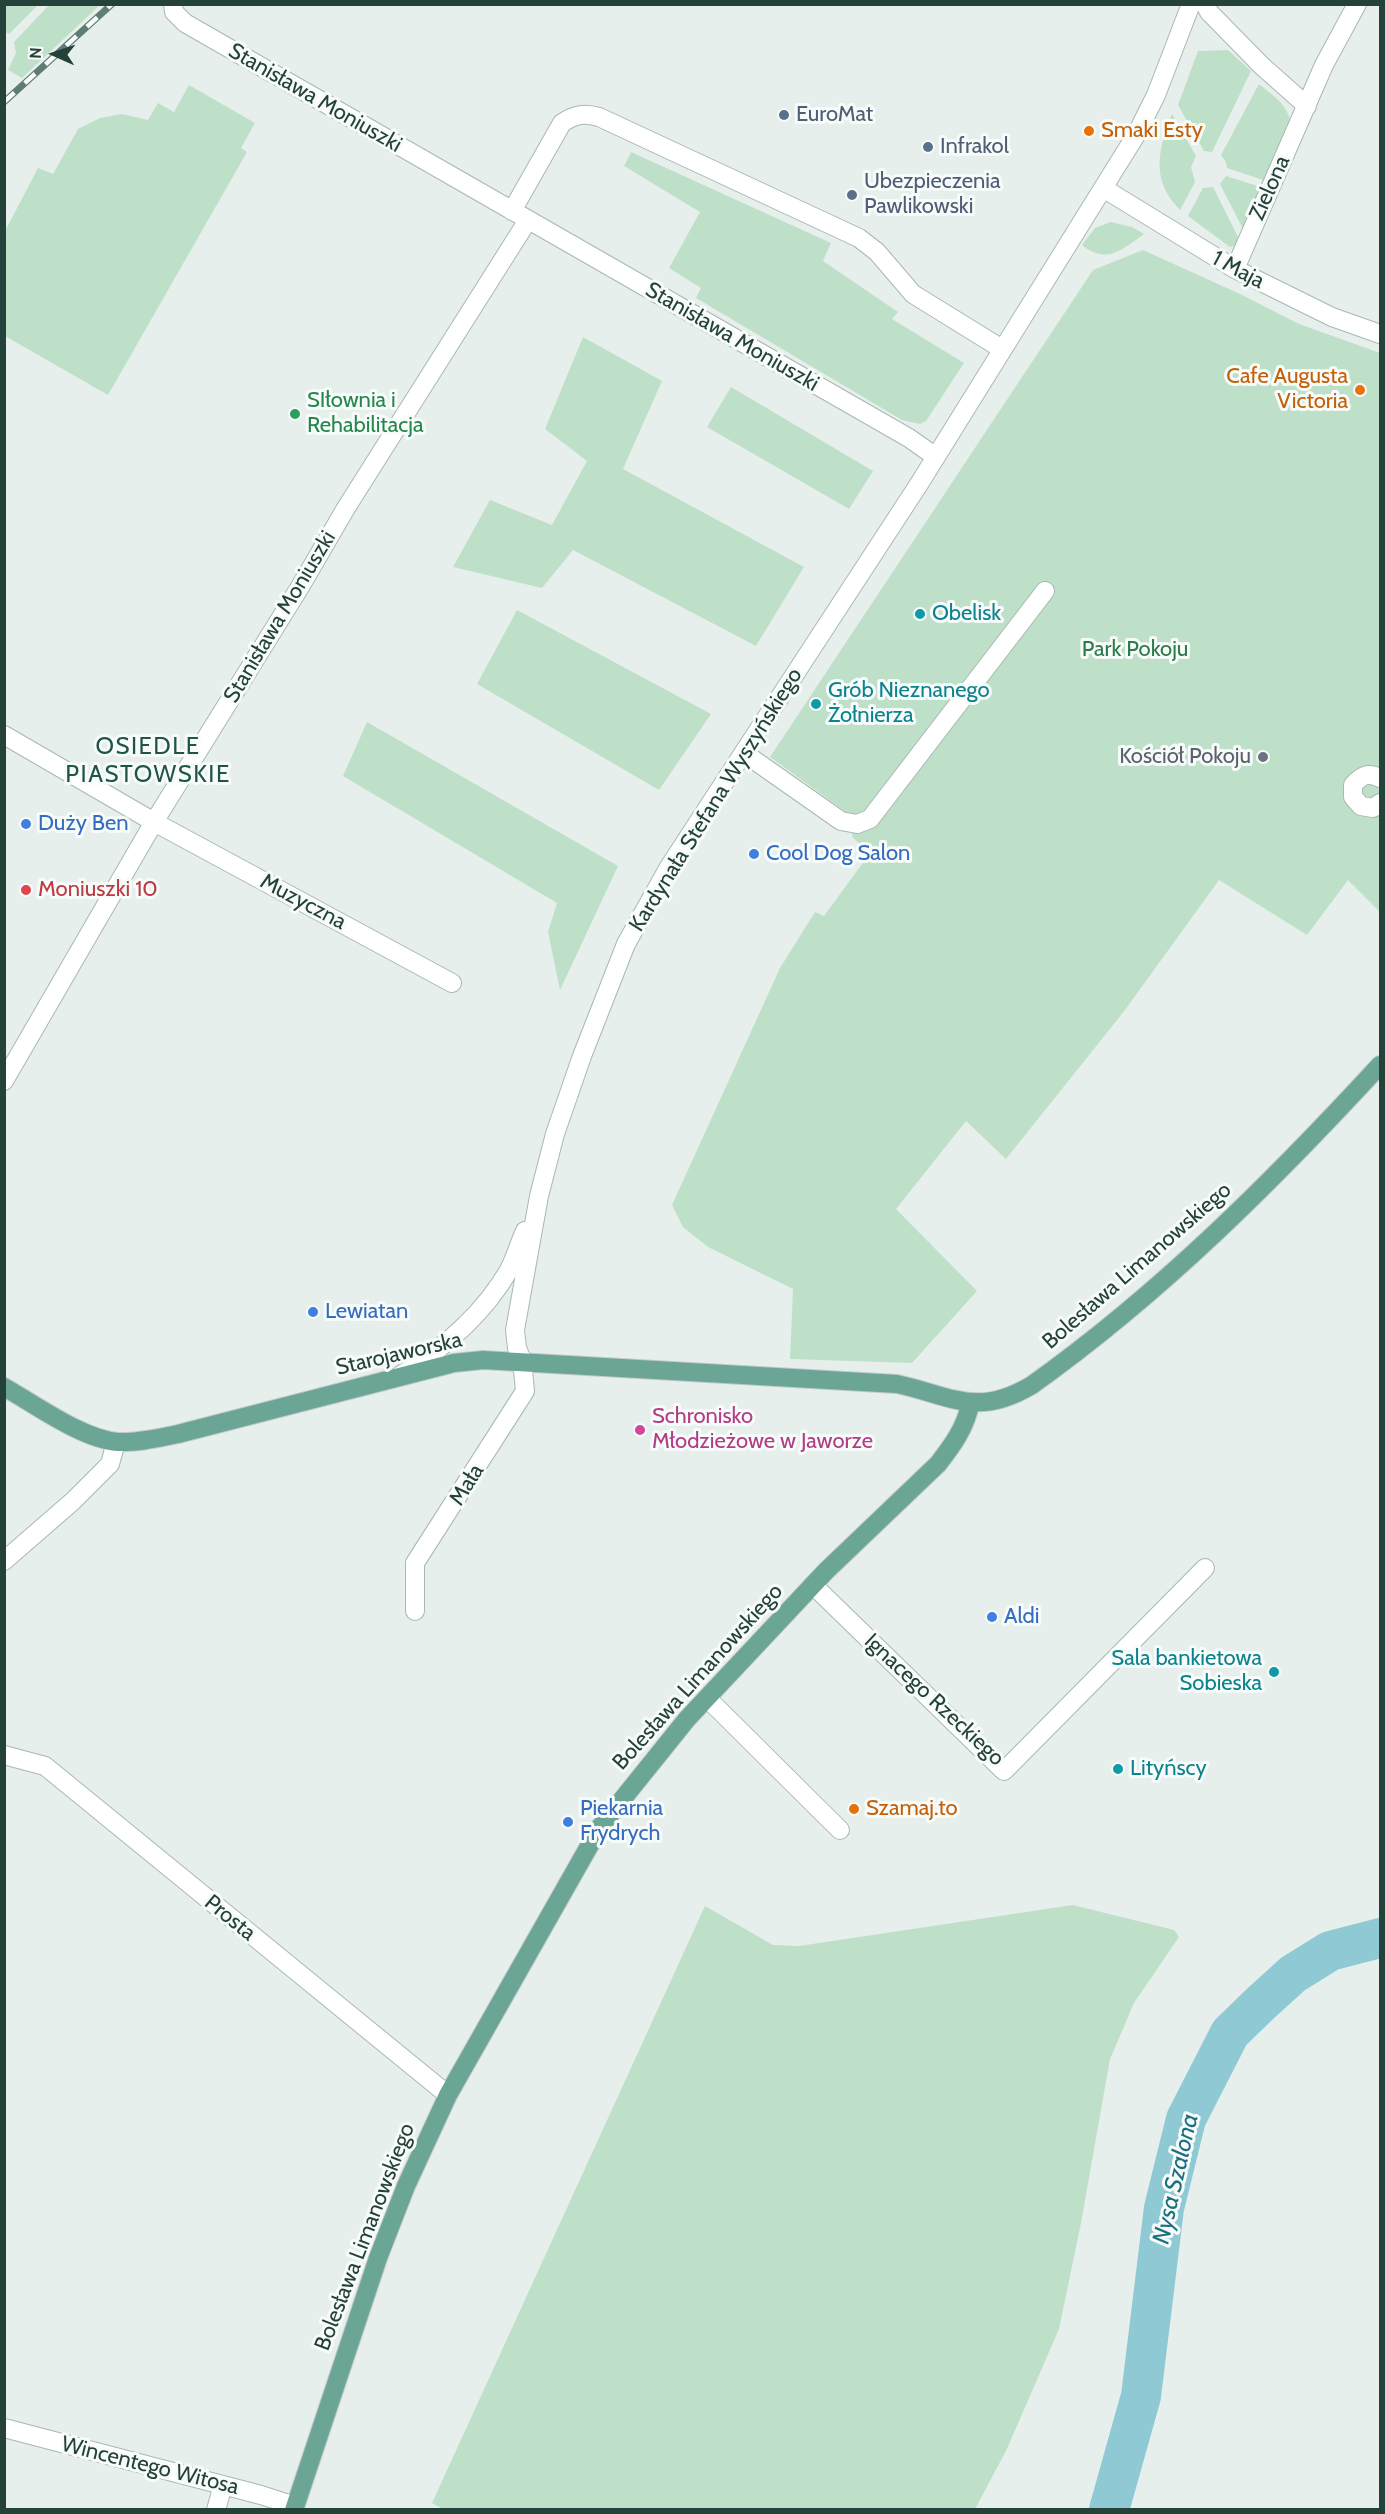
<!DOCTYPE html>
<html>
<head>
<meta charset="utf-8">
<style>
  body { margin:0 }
  #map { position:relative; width:1385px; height:2514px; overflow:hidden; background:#e6efeb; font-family:Cabin,sans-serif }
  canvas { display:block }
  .frame { position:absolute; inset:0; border:6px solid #24423a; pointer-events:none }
  .north { position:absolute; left:24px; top:24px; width:60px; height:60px; -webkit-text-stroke:4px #f7fbf9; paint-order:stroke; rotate:273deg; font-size:16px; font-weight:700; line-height:24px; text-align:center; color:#24423a }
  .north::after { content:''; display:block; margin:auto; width:21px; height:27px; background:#24423a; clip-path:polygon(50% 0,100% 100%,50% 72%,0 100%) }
</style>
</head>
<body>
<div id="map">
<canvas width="1385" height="2514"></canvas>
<div class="frame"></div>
<div class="north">N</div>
</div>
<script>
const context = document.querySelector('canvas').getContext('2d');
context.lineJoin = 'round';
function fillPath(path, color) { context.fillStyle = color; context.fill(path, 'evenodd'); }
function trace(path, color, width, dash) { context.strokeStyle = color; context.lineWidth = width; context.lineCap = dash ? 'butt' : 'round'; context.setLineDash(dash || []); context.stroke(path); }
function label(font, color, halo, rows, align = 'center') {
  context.font = font + ' Cabin,sans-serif'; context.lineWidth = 6; context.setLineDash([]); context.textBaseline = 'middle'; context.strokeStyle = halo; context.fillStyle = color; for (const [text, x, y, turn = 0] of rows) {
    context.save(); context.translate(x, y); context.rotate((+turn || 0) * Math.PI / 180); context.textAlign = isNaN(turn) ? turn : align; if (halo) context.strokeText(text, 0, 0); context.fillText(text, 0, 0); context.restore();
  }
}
const green = new Path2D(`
  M50 4 100 5 22 78 8 70 16 53 14 42Z
  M4 5 5 4 38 5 9 34 5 32Z
  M1228 50 1251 71 1212 152 1204 151 1178 105 1198 51Z
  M1259 84C1272 95 1286 103 1290 120L1266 181 1227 168 1226 162 1221 155Z
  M189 85 255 123 241 148 247 152 108 395 5 336V231L38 168 53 174 78 129 100 118 122 114 148 120 158 103 174 112Z
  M1172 114 1196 156 1191 167 1195 182 1180 210C1150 180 1158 150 1172 114Z
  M631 152 831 243 823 261 898 312 892 319 964 363 926 421 920 424 902 420 696 298 701 288 669 268 700 212 624 166Z
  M1226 176 1264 188 1245 233 1220 184Z
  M1213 187 1238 237 1235 246 1230 247 1188 216 1203 188Z
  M1111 222 1132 227 1144 234C1121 250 1107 265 1082 245L1095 228Z
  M1143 250 1240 294 1299 324 1380 353V912L1348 880 1307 935 1219 880 1125 1010 1006 1159 966 1121 896 1209 977 1291 912 1363 790 1359 793 1289 708 1247 683 1227 672 1205 780 968 815 912 824 916 870 853 853 838 846 812 770 757 1093 270Z
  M583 337 662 381 623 469 804 567 756 646 573 550 542 588 453 567 490 500 552 525 587 461 545 429Z
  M731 387 873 471 849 509 707 427Z
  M517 610 711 714 659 790 477 684Z
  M367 722 618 866 560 990 548 932 557 903 343 776Z
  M1073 1905 1174 1930 1179 1937 1134 2003 1110 2059 1081 2223 1059 2329 1006 2451 975 2509 445 2510 432 2503 705 1906 773 1945 799 1946Z`);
const river = new Path2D(`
  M1109 2510 1141 2396 1164 2208 1186 2119 1230 2033 1261 2003 1293 1974 1330 1951 1380 1938`);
const minor = new Path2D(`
  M173 4 174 12 185 23 909 438 936 457
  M1205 4 1209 12 1262 66 1307 106
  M1103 188 1235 269 1332 317 1380 334
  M512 211 562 123C576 114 584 113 599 117L859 238 877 252 913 294 1002 349
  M1235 269 1324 65 1357 4
  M4 735 154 822 452 983
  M744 753 841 821 857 824 870 819 1045 591
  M1380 778C1368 772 1362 775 1353 785V797L1361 806 1373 808 1380 803
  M4 1081 154 822 300 587 346 508 528 220
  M401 1375C444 1348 483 1315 509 1270 515 1258 519 1244 525 1231
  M4 1561 73 1501 110 1464 116 1442
  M813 1585 1004 1771 1205 1568
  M415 1611V1563L525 1391 522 1360 517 1348 515 1330 539 1196 555 1134 582 1056 626 944 669 867 919 484 1136 135 1156 95 1191 4
  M707 1698 840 1830
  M4 1755 45 1766 448 2095
  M4 2428 261 2495 295 2506
  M216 2510 223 2485`);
const major = new Path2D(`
  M4 1387C36 1405 82 1439 118 1442 138 1443 158 1438 178 1434L454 1363 483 1360 897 1384C952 1396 977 1418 1032 1385 1161 1293 1273 1181 1380 1065
  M294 2510 378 2258 406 2186 448 2095 600 1827 687 1719 826 1571 938 1464C952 1446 966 1427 970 1404`);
const rail = new Path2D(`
  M4 102 112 4`);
const markers = [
  [784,115,6,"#5c6f8a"],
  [1089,131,6,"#e8710a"],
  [928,147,6,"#5c6f8a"],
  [852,195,6,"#5c6f8a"],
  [1360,390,6,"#e8710a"],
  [295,414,6,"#2e9e5b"],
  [920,614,6,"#0f9aa8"],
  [816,704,6,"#0f9aa8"],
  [1263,757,6,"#6b7280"],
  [26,824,6,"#3f7fe0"],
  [754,854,6,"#3f7fe0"],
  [26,890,6,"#e0444e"],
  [313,1312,6,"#3f7fe0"],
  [640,1430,6,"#d1479c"],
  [992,1617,6,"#3f7fe0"],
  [1274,1672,6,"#0f9aa8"],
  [1118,1769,6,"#0f9aa8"],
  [854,1809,6,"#e8710a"],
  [568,1822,6,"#3f7fe0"]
];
const streetNames = [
  ["Stanisława Moniuszki",315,98,30],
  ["Zielona",1270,188,-66],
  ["1 Maja",1238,270,28],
  ["Stanisława Moniuszki",732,337,30],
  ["Stanisława Moniuszki",280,617,-59],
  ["Kardynała Stefana Wyszyńskiego",716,800,-58],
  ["Muzyczna",303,902,28],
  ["Bolesława Limanowskiego",1137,1266,-41],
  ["Starojaworska",399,1354,-13],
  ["Mała",467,1485,-58],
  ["Bolesława Limanowskiego",698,1677,-48],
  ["Ignacego Rzeckiego",934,1700,43],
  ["Prosta",230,1918,39],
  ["Bolesława Limanowskiego",365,2237,-69],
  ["Wincentego Witosa",150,2466,14]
];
const serviceNames = [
  ["EuroMat",796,115],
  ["Infrakol",940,147],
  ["Ubezpieczenia",864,182],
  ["Pawlikowski",864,207]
];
const foodNames = [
  ["Smaki Esty",1101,131],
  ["Cafe Augusta",1348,377,"right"],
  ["Victoria",1348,402,"right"],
  ["Szamaj.to",866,1809]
];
const leisureNames = [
  ["SIłownia i",307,401],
  ["Rehabilitacja",307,426]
];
const cultureNames = [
  ["Obelisk",932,614],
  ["Grób Nieznanego",828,691],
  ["Żołnierza",828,716],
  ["Sala bankietowa",1262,1659,"right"],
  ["Sobieska",1262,1684,"right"],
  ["Lityńscy",1130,1769]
];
const parkNames = [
  ["Park Pokoju",1135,650]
];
const worshipNames = [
  ["Kościół Pokoju",1251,757]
];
const shopNames = [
  ["Duży Ben",38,824],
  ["Cool Dog Salon",766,854],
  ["Lewiatan",325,1312],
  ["Aldi",1004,1617],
  ["Piekarnia",580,1809],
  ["Frydrych",580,1834]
];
const healthNames = [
  ["Moniuszki 10",38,890]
];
const hotelNames = [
  ["Schronisko",652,1417],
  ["Młodzieżowe w Jaworze",652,1442]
];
const neighbourhoodNames = [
  ["OSIEDLE",148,747],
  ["PIASTOWSKIE",148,775]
];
const waterNames = [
  ["Nysa Szalona",1176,2179,-77]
];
fillPath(green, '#bfe0c8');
trace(river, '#8ec9d4', 40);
trace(minor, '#a8b8b2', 20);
trace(major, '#c2cac8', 20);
trace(minor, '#fff', 18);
trace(major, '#6aa596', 18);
trace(rail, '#5f7d75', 7);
trace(rail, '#f7fbf9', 4.5, [14]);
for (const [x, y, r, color] of markers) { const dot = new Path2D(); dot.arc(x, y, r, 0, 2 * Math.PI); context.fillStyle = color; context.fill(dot); trace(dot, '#f7fbf9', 2); }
label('22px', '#24423a', '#f7fbf9', streetNames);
label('22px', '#4e5e75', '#f7fbf9', serviceNames, 'left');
label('22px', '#c56008', '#f7fbf9', foodNames, 'left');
label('22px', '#27864d', '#f7fbf9', leisureNames, 'left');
label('22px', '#0d838f', '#f7fbf9', cultureNames, 'left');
label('22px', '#2d7a4b', '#f7fbf9', parkNames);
label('22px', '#5b616d', '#f7fbf9', worshipNames, 'right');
label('22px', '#366cbe', '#f7fbf9', shopNames, 'left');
label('22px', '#be3a42', '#f7fbf9', healthNames, 'left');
label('22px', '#b23c85', '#f7fbf9', hotelNames, 'left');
context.letterSpacing = '1.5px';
label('24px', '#1f5548', '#f7fbf9', neighbourhoodNames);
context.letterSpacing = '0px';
label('italic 24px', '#1c6f80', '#f7fbf9', waterNames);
</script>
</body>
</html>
